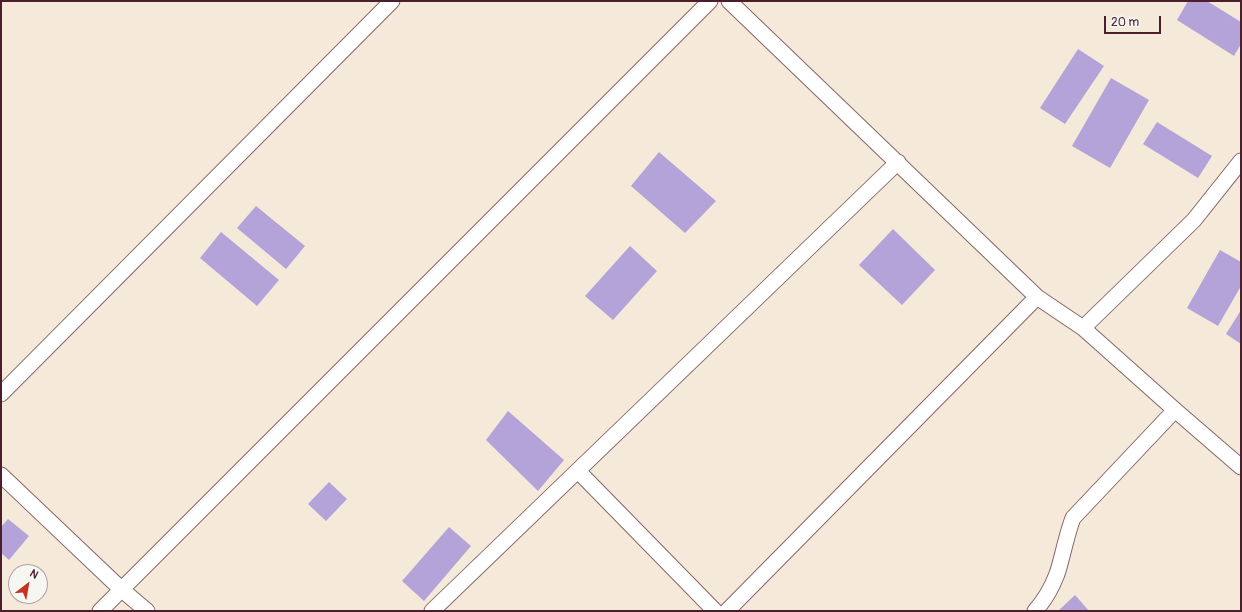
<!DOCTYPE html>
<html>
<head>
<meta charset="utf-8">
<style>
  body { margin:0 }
  #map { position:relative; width:1242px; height:612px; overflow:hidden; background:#f5e9d9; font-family:Pangolin,sans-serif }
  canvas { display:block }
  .frame { position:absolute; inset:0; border:2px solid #4a1f2b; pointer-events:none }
  .north { position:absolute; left:8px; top:564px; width:40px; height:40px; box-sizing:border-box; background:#f6f6f2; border:1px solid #b1a0a2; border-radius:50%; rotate:31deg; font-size:11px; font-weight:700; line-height:16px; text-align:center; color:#4a1f2b }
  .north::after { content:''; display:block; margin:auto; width:14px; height:18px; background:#c8321e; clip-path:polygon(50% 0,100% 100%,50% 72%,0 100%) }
  .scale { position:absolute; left:1104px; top:16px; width:57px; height:18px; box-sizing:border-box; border:2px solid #4a1f2b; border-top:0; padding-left:5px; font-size:12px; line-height:14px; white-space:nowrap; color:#4a1f2b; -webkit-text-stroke:3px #f6f6f2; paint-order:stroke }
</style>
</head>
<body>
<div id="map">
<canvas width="1242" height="612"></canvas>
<div class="frame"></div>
<div class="north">N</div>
<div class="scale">20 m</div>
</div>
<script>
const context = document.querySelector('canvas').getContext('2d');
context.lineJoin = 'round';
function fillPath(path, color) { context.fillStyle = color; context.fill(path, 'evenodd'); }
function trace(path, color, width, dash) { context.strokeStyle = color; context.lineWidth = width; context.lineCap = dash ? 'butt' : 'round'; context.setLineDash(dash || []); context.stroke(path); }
const building = new Path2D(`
  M1188 1H1207L1241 22V44L1234 56 1177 20Z
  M1078 49 1104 66 1065 124 1040 108Z
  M1111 78 1149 100 1110 168 1072 146Z
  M1157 122 1212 156 1198 178 1143 144Z
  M659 152 716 201 685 233 631 186Z
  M256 206 305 246 286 269 237 228Z
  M893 229 935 270 902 305 859 265Z
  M221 232 279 280 257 306 200 258Z
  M630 246 657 271 613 320 585 296Z
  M1220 250 1241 262V286L1218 326 1187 308Z
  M1241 310V344L1226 334Z
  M508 411 564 460 538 491 486 440Z
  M329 482 347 499 326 521 308 504Z
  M8 519 29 536 9 560 1 553V527Z
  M449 527 471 546 424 601 402 581Z
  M1075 595 1089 611H1058Z`);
const minor = new Path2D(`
  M729 1 1037 297 1083 328 1175 410 1241 467
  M1083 328 1194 220 1241 161
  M1 394 392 1
  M578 471 715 611
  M1 475 121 589 147 611
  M100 611 710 1
  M432 611 898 162
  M727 611 1037 297
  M1035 611C1044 601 1052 587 1057 574 1063 556 1066 536 1073 518L1175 410`);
fillPath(building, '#b4a3d9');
trace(minor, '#866668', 17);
trace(minor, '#fff', 15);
</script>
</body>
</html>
